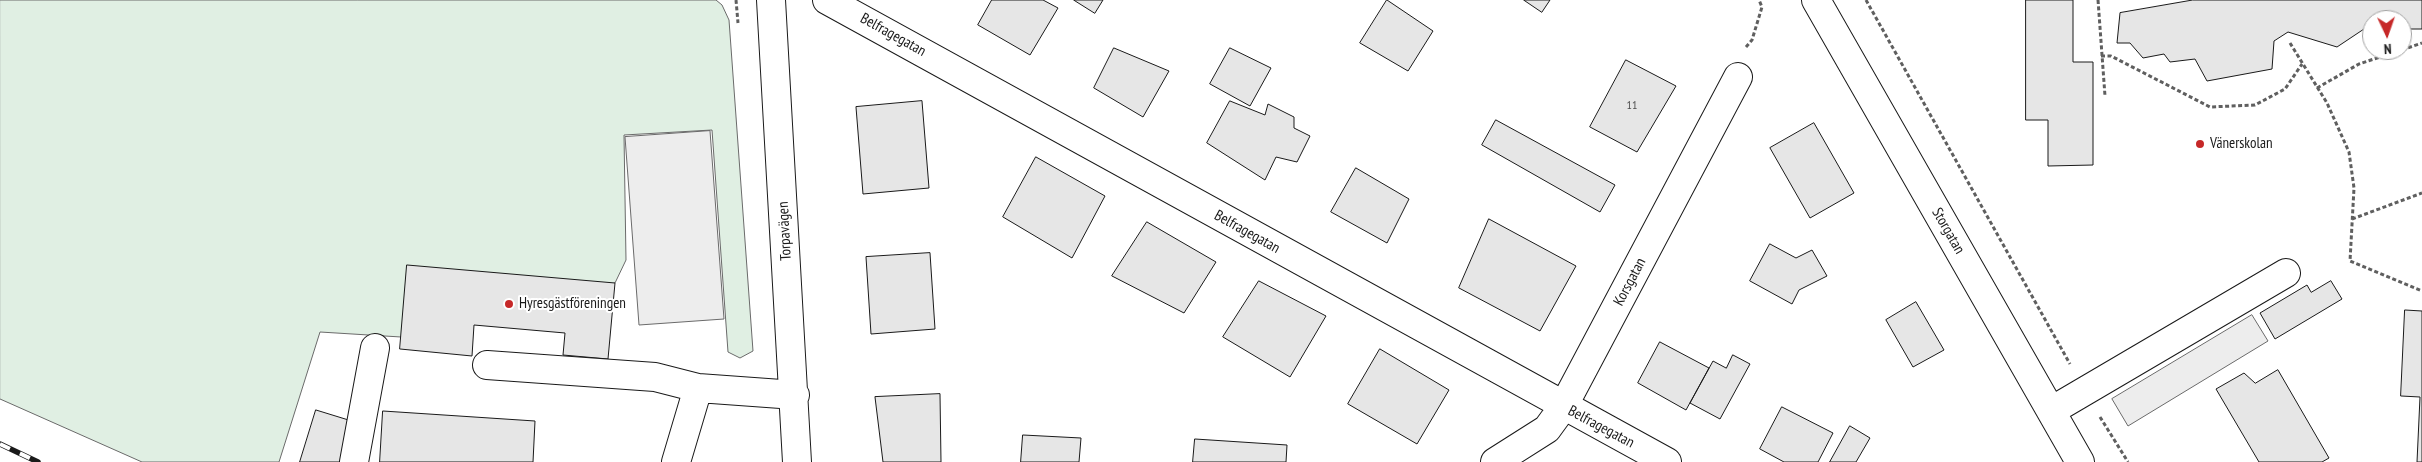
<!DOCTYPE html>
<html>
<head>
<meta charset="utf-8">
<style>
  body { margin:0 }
  #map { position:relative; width:2422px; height:462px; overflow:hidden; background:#fff; font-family:"PT Sans Narrow",sans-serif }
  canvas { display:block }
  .north { position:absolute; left:2362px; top:10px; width:50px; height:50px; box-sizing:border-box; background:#fff; border:1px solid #a3a3a3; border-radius:50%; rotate:177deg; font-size:14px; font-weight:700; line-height:20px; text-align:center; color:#1a1a1a }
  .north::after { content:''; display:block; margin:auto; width:18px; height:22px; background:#c62828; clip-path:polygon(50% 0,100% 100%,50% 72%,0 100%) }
</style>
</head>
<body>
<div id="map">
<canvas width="2422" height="462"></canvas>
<div class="north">N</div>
</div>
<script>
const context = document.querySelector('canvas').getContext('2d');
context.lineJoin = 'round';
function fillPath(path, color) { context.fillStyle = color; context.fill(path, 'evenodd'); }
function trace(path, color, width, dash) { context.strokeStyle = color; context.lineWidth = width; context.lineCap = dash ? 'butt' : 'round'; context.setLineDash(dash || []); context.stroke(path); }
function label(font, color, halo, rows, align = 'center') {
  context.font = font + ' "PT Sans Narrow",sans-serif'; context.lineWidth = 4; context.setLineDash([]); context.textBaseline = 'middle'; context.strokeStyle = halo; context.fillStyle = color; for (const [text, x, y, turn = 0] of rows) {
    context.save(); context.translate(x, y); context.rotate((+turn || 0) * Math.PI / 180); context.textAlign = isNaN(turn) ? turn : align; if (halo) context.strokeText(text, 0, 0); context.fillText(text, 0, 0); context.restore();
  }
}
const green = new Path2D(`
  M0 0H716L722 5 729 20 753 351 740 358 728 352 712 130 624 135 626 260 615 283 401 337 320 332 279 462H142L0 399Z`);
const parking = new Path2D(`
  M710 131 724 319 639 325 625 137Z
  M2252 315 2268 341 2128 426 2112 399Z`);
const building = new Path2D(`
  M992 0H1043L1058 8 1030 55 978 25Z
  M1074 0H1103L1095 13Z
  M1387 0 1433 31 1408 71 1360 43Z
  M1524 0H1550L1542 12Z
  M2026 0H2073V62H2093V165L2048 166V120H2026Z
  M2193 0H2422V29H2402V20H2372V29H2364L2337 47 2288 32 2274 41 2272 69 2207 81 2195 59 2170 62 2164 54 2143 58 2130 43H2117L2120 13Z
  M1114 48 1169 71 1143 117 1094 88Z
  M1230 48 1271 68 1250 106 1210 84Z
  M1626 60 1676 86 1637 152 1590 127Z
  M922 101 929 188 863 194 856 107Z
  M1230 101 1265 115 1268 104 1294 117V128L1310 136 1297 162 1276 157 1265 180 1207 143Z
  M1496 120 1615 185 1600 212 1482 145Z
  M1814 123 1854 193 1810 218 1770 148Z
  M1036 157 1105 196 1072 258 1003 217Z
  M1356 168 1409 199 1387 243 1331 212Z
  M1489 219 1576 266 1540 331 1459 288Z
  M1147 222 1216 262 1184 313 1112 276Z
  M1770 244 1796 258 1812 250 1827 276 1799 290 1792 304 1750 281Z
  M930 253 935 329 871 334 866 257Z
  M407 265 615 283 608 359 563 355 565 333 474 325 472 356 400 349Z
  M1259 281 1326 316 1290 377 1223 337Z
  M2331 281 2342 299 2275 339 2260 313 2307 285 2311 292Z
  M1916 302 1944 350 1913 367 1886 320Z
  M2405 310 2422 311V462H2417L2420 397 2401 396Z
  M1660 342 1709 368 1686 410 1638 383Z
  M1380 349 1449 390 1417 444 1348 404Z
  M1733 355 1750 364 1720 419 1690 403 1713 361 1726 368Z
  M2278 370 2329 458 2322 462H2259L2216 389 2244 373 2255 383Z
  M940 394 941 462H883L875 397Z
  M1782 407 1833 433 1818 462H1784L1760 449Z
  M316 410 355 422 343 462H300Z
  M383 411 535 421 533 462H380Z
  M1850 426 1870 438 1856 462H1830Z
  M1023 435 1081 438 1079 462H1021Z
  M1195 439 1287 445 1286 462H1193Z`);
const path = new Path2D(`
  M736 0 738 23
  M1866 0 2070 364
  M2098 0 2105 96
  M2290 43 2327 103 2349 152 2354 188 2350 261 2422 291
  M1746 47 1752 40 1762 7 1759 0
  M2402 50 2422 43
  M2101 56H2111L2210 107 2255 105 2285 89 2302 64
  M2317 88 2359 64 2401 50
  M2352 219 2422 193
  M2100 417 2128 462`);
const minor = new Path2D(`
  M771 0 797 462
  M827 0 1667 462
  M1816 0 2080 462
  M487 365 655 377 698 388
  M2051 411 2286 273
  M354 462 375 348
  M676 462 698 388 795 395
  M1495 462 1547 429 1563 407 1738 77`);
const rail = new Path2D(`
  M0 444 38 462`);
const markers = [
  [2200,144,5,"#c62828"],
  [509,304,5,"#c62828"]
];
const numberNames = [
  ["11",1632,106]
];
const streetNames = [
  ["Belfragegatan",893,35,29],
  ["Torpavägen",785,231,-93],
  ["Storgatan",1948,231,60],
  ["Belfragegatan",1247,232,29],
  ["Korsgatan",1630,282,-62],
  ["Belfragegatan",1601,427,28]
];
const poiNames = [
  ["Vänerskolan",2210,144],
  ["Hyresgästföreningen",519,304]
];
fillPath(green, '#e0efe3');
trace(green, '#6a6a6a', 1);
fillPath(parking, '#ededed');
trace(parking, '#6a6a6a', 1);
fillPath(building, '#e6e6e6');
trace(building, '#1a1a1a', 1);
trace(minor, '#1a1a1a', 30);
trace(path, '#5f5f5f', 3, [4, 2.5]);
trace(minor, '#fff', 28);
trace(rail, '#1a1a1a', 5.5);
trace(rail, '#fff', 4, [11]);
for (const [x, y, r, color] of markers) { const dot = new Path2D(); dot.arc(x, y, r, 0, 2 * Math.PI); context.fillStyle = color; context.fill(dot); trace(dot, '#fff', 2); }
label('12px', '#4d4d4d', null, numberNames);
label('15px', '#1a1a1a', '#fff', streetNames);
label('15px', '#1a1a1a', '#fff', poiNames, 'left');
</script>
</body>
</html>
